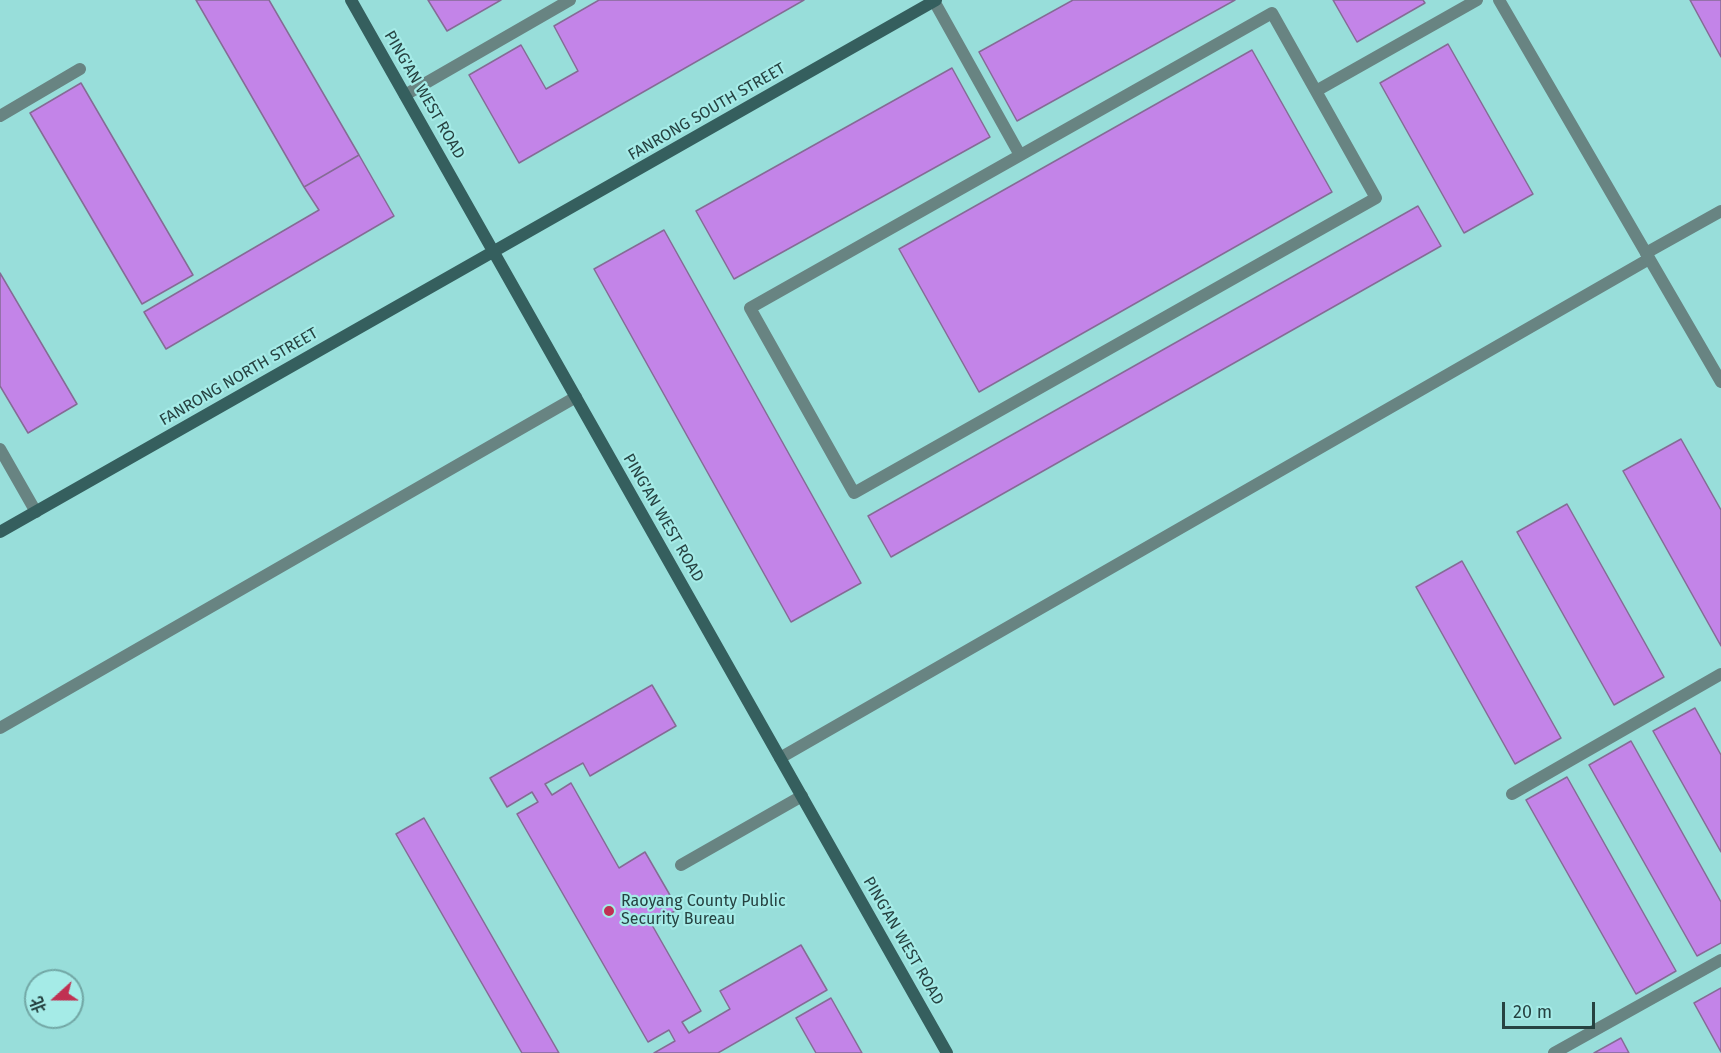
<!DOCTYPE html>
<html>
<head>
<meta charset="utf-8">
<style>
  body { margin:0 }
  #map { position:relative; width:1721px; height:1053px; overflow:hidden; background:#98deda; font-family:"Fira Sans","Noto Sans SC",sans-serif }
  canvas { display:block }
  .north { position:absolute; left:24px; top:969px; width:60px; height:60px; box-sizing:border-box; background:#a5ebe7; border:2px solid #72a7a5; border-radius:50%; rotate:249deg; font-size:16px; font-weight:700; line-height:24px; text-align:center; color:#264241 }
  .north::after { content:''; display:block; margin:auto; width:21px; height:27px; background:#c03052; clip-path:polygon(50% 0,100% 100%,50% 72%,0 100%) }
  .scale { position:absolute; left:1502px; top:1002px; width:93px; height:27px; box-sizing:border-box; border:3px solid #264241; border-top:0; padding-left:8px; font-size:18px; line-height:21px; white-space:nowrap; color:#264241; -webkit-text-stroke:4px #a5ebe7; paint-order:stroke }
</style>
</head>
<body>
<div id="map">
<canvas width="1721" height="1053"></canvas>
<div class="north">北</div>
<div class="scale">20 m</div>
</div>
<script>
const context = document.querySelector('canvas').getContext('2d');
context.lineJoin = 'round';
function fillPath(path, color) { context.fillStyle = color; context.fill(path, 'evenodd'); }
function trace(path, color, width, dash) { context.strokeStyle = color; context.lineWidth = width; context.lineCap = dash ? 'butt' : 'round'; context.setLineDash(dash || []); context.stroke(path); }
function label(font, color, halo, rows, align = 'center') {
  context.font = font + ' "Fira Sans",sans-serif'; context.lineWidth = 4.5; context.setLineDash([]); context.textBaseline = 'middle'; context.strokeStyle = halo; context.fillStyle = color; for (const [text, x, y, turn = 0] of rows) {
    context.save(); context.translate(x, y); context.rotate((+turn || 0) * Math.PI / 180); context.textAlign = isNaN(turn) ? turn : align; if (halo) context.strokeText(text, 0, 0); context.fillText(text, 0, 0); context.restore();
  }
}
const building = new Path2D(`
  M196 0H269L359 155 304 187Z
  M428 0H501L447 31Z
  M599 0H804L519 163 469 75 521 45 546 89 578 71 554 26Z
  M1073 0H1235L1017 121 979 52Z
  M1333 0H1423L1425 3 1357 42Z
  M1690 0H1721V57Z
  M1448 44 1533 194 1464 233 1380 83Z
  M1252 50 1332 192 979 392 899 249Z
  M952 68 990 137 734 279 696 211Z
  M81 83 193 275 142 304 30 113Z
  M359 155 394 216 166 349 144 312 319 210 304 187Z
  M1418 206 1441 246 891 557 868 516Z
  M664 230 861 583 791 622 594 269Z
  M0 273 77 404 28 433 0 386Z
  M1681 439 1721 510V646L1623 471Z
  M1567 504 1664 677 1614 705 1517 532Z
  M1462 561 1561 738 1515 764 1416 587Z
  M652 685 676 726 590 776 583 763 545 784 552 795 571 783 619 868 645 852 678 909 652 925 701 1011 682 1022 689 1033 730 1009 720 991 801 945 827 990 718 1053H654L675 1041 669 1030 648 1042 517 814 538 802 532 792 507 807 490 778Z
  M1695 708 1721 755V852L1653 731Z
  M1631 741 1721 902V943L1697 956 1589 765Z
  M1567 777 1676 971 1636 994 1526 800Z
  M424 818 559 1053H522L396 834Z
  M1721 988V1052L1694 1003Z
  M831 998 862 1053H816L796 1018Z
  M1621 1038 1629 1053H1594Z`);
const service = new Path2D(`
  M934 1 1020 155
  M1272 13 1376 198 854 493 750 308Z
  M1316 91 1477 0
  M0 116 80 69
  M1646 253 1721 211
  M0 449 36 512
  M1512 794 1721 674
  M681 865 802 796`);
const minor = new Path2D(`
  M405 95 570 0
  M0 728 576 397
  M780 758 1649 259
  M1554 1053 1721 960`);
const tertiary = new Path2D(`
  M1499 0 1721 382`);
const secondary = new Path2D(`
  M351 0 947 1053
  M0 532 936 0`);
const markers = [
  [609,911,6,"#c03052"]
];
const streetNames = [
  ["PING'AN WEST ROAD",424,95,60],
  ["FANRONG SOUTH STREET",707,112,-30],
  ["FANRONG NORTH STREET",239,377,-30],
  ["PING'AN WEST ROAD",663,518,60],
  ["PING'AN WEST ROAD",903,941,60]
];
const poiNames = [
  ["Raoyang County Public",621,902],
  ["Security Bureau",621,920]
];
fillPath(building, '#c384e8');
trace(building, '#856b95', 1.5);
trace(service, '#688482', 12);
trace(minor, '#688482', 12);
trace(tertiary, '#688482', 12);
trace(secondary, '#355f5e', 12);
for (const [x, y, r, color] of markers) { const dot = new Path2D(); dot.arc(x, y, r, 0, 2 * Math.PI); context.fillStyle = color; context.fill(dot); trace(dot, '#a5ebe7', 2); }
label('16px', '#264241', '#a5ebe7', streetNames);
label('16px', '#264241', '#a5ebe7', poiNames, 'left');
</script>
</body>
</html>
